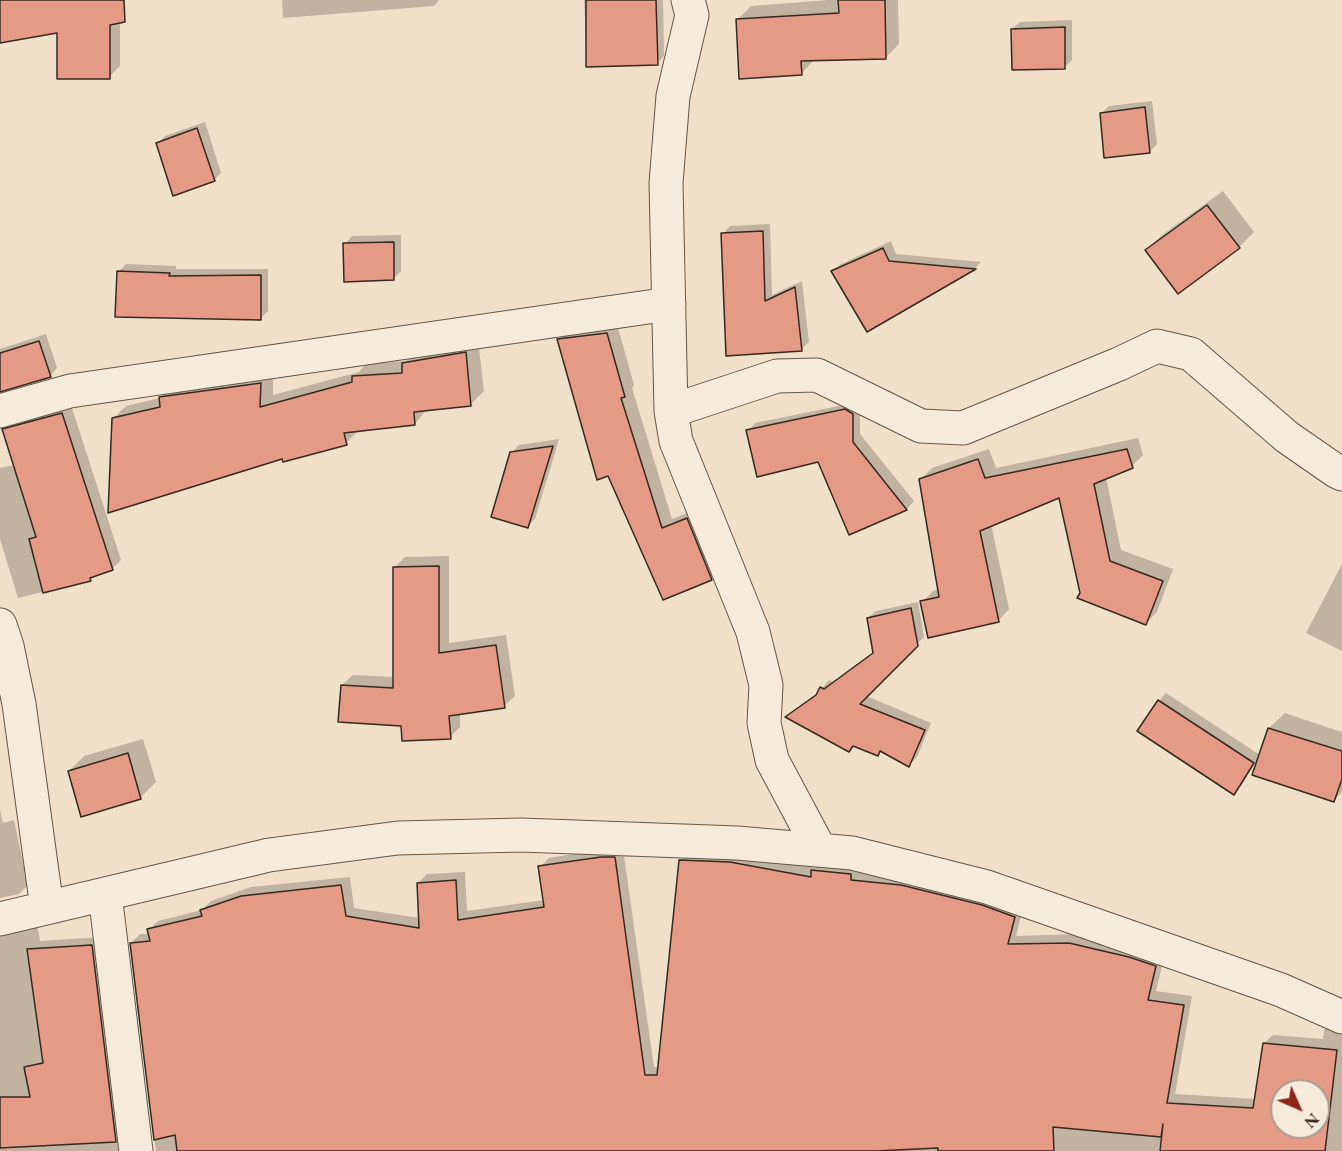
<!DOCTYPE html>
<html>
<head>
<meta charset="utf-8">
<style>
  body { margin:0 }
  #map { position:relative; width:1342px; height:1151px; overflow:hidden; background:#f0e0c7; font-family:"EB Garamond",serif }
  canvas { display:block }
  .north { position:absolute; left:1270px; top:1079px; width:60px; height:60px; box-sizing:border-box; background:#f5ebdb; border:2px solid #a99d8f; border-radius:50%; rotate:135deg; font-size:16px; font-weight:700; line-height:24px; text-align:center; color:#36291d }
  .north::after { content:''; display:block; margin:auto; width:21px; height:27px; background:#8f2418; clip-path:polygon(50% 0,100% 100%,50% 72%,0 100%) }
</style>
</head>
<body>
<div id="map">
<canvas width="1342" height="1151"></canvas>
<div class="north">N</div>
</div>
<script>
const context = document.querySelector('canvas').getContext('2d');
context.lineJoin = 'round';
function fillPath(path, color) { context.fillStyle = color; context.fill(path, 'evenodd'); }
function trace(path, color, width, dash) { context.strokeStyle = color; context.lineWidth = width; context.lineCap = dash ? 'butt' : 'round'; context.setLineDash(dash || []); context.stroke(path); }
const shadow = new Path2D(`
  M0 0H118L120 6V66L109 77 59 32 0 41Z
  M282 0H439L434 6 283 18Z
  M584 0H663L664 56 657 63 587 65Z
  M829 0H898L899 44 885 58 815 59 801 74 738 19 751 6Z
  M1072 20V60L1065 67 1012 29 1020 22Z
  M1152 101 1157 144 1150 151 1101 114 1109 106Z
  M205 122 221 173 214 180 158 143 165 136Z
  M1223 191 1254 232 1239 247 1147 250 1162 235Z
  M770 224 772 295 802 281 809 342 801 349 727 354 723 234 730 226Z
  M401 235V271L394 278 345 244 352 236Z
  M891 241 896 254 981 262 975 268 868 330 833 271 841 264Z
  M126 264 176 266V269H268V311L260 319 119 271Z
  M617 324 634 385 632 388 672 519 697 509 721 568 711 578 663 598 559 340 569 329Z
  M46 334 57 368 50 376 0 391V349Z
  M478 340 484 391 471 404 427 409 415 424 359 430 346 443 283 457 113 419 126 406 160 398 173 385 273 371V395L359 372 366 364 406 361 416 351Z
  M853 403 860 406V434L914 501 907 509 849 533 819 461 748 431 755 423Z
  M71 405 121 560 112 569 94 575 90 580 18 598 0 539V468L15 465 3 430 12 421Z
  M1138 438 1143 455 1132 466 1106 477 1121 550 1173 569 1157 612 1146 623 1081 593 1060 496 991 524 1009 609 998 621 922 602 933 591 939 589 921 479 932 468 989 449 996 468Z
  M559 439 535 519 527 526 512 452 519 445Z
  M449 556V643L506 635 515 696 504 706 460 713V727L450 737 403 725 342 685 353 675 395 677V567L405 557Z
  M1342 564V651L1306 633Z
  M918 602 924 637 866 696 931 723 917 757 909 765 882 750 877 755 854 745 849 750 795 710 819 692 829 680 833 682 874 652 868 618 876 611Z
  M1166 693 1260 755 1269 728 1285 713 1342 732V792L1334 800 1258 758 1241 786 1234 793 1139 731 1159 701Z
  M143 739 156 782 141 797 69 771 84 756Z
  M0 810 3 823 14 820 28 885 19 894 0 898Z
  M611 848 623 849 654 1067H659L681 860 689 851 740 853 816 868 822 862 1023 908 1016 936 1079 934 1164 957 1156 991 1192 996 1175 1094 1256 1099 1264 1043 1273 1035 1323 1039 1324 1030 1333 1021 1342 1024V1151H156L131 943 140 934H150L149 930 158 921 202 910 211 901 251 887 350 877 354 908 420 918 418 883 427 874 465 872 467 911 544 900 540 867 549 858ZM1282 1091H1318V1127H1282Z
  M37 924 40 941 101 937 129 1151H0V926Z`);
const building = new Path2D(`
  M0 0H124L125 22 110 25V79H57V33L0 43Z
  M586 0H656L658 65 586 67Z
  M838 0H885L886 59 801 61 802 75 739 79 736 19 839 13Z
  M1065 27V69L1012 70 1011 29Z
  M1145 107 1150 153 1104 158 1100 113Z
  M197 128 215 181 173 196 156 143Z
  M1207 205 1240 248 1178 294 1145 250Z
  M763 231 765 301 795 287 802 351 726 356 721 233Z
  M394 242V280L344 282 343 243Z
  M883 248 889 261 976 269 867 332 831 271Z
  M117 271 170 273 169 276 261 275V320L115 317Z
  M607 333 625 397 621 398 662 528 687 518 712 580 663 600 608 476 597 480 557 339Z
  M39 341 51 377 0 392V353Z
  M466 352 471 406 414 412 415 425 344 433 347 445 283 462 282 459 108 513 112 418 160 407 159 397 261 383 260 407 352 382V376L402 373V363Z
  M845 409 853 414V442L907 510 849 535 818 462 757 477 746 430Z
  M62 413 113 570 90 578 91 581 43 593 29 539 36 537 2 429Z
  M553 446 528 528 491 517 510 452Z
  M1127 449 1133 468 1094 484 1110 561 1163 581 1146 625 1077 598 1080 593 1059 498 980 531 999 622 928 638 920 601 939 597 919 479 978 459 985 478Z
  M439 566V653L496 645 505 708 449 716 451 739 402 741 401 726 338 722 341 685 393 688V567Z
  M911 608 918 646 860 704 925 730 909 767 880 751 878 756 853 746 849 752 785 717 816 695 820 687 824 689 873 653 867 618Z
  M1158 700 1254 763 1234 795 1137 731Z
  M1268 728 1342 751V779L1334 802 1252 775Z
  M128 753 141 799 81 817 68 771Z
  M601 857H615L645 1075H657L679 860 730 862 811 877V870L851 874V880L901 885 982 905 1015 917 1008 944 1069 943 1129 957 1156 966 1148 1000 1184 1005 1167 1103 1253 1108 1263 1043 1337 1050 1325 1151H1160L1163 1124 1161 1137 1053 1127 1054 1151H938V1148L876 1151H177L175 1135 154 1140 130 943 150 941 147 929 202 916 200 910 241 896 341 885 346 916 419 928 417 883 456 880 458 920 544 907 538 866ZM1282 1091H1318V1127H1282Z
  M92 945 116 1142 0 1148V1097H30L24 1067 43 1063 27 949Z`);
const street = new Path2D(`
  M688 0 692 15 673 96 666 183 671 411 676 441 753 632 766 685 764 723 772 760 820 850
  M0 411 70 391 669 304
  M671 411 777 376 817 375 921 426 963 428 1119 364 1157 346 1191 354 1287 437 1336 471 1342 474
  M0 625 7 646 19 704 47 908
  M105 894 136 1151
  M0 919 269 855 398 838 521 835 737 843 852 853 987 887 1281 990 1342 1017`);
fillPath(shadow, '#0003');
fillPath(building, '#e59a86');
trace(building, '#36291d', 1.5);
trace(street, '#645748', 35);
trace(street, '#f5ebdb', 33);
</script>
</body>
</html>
